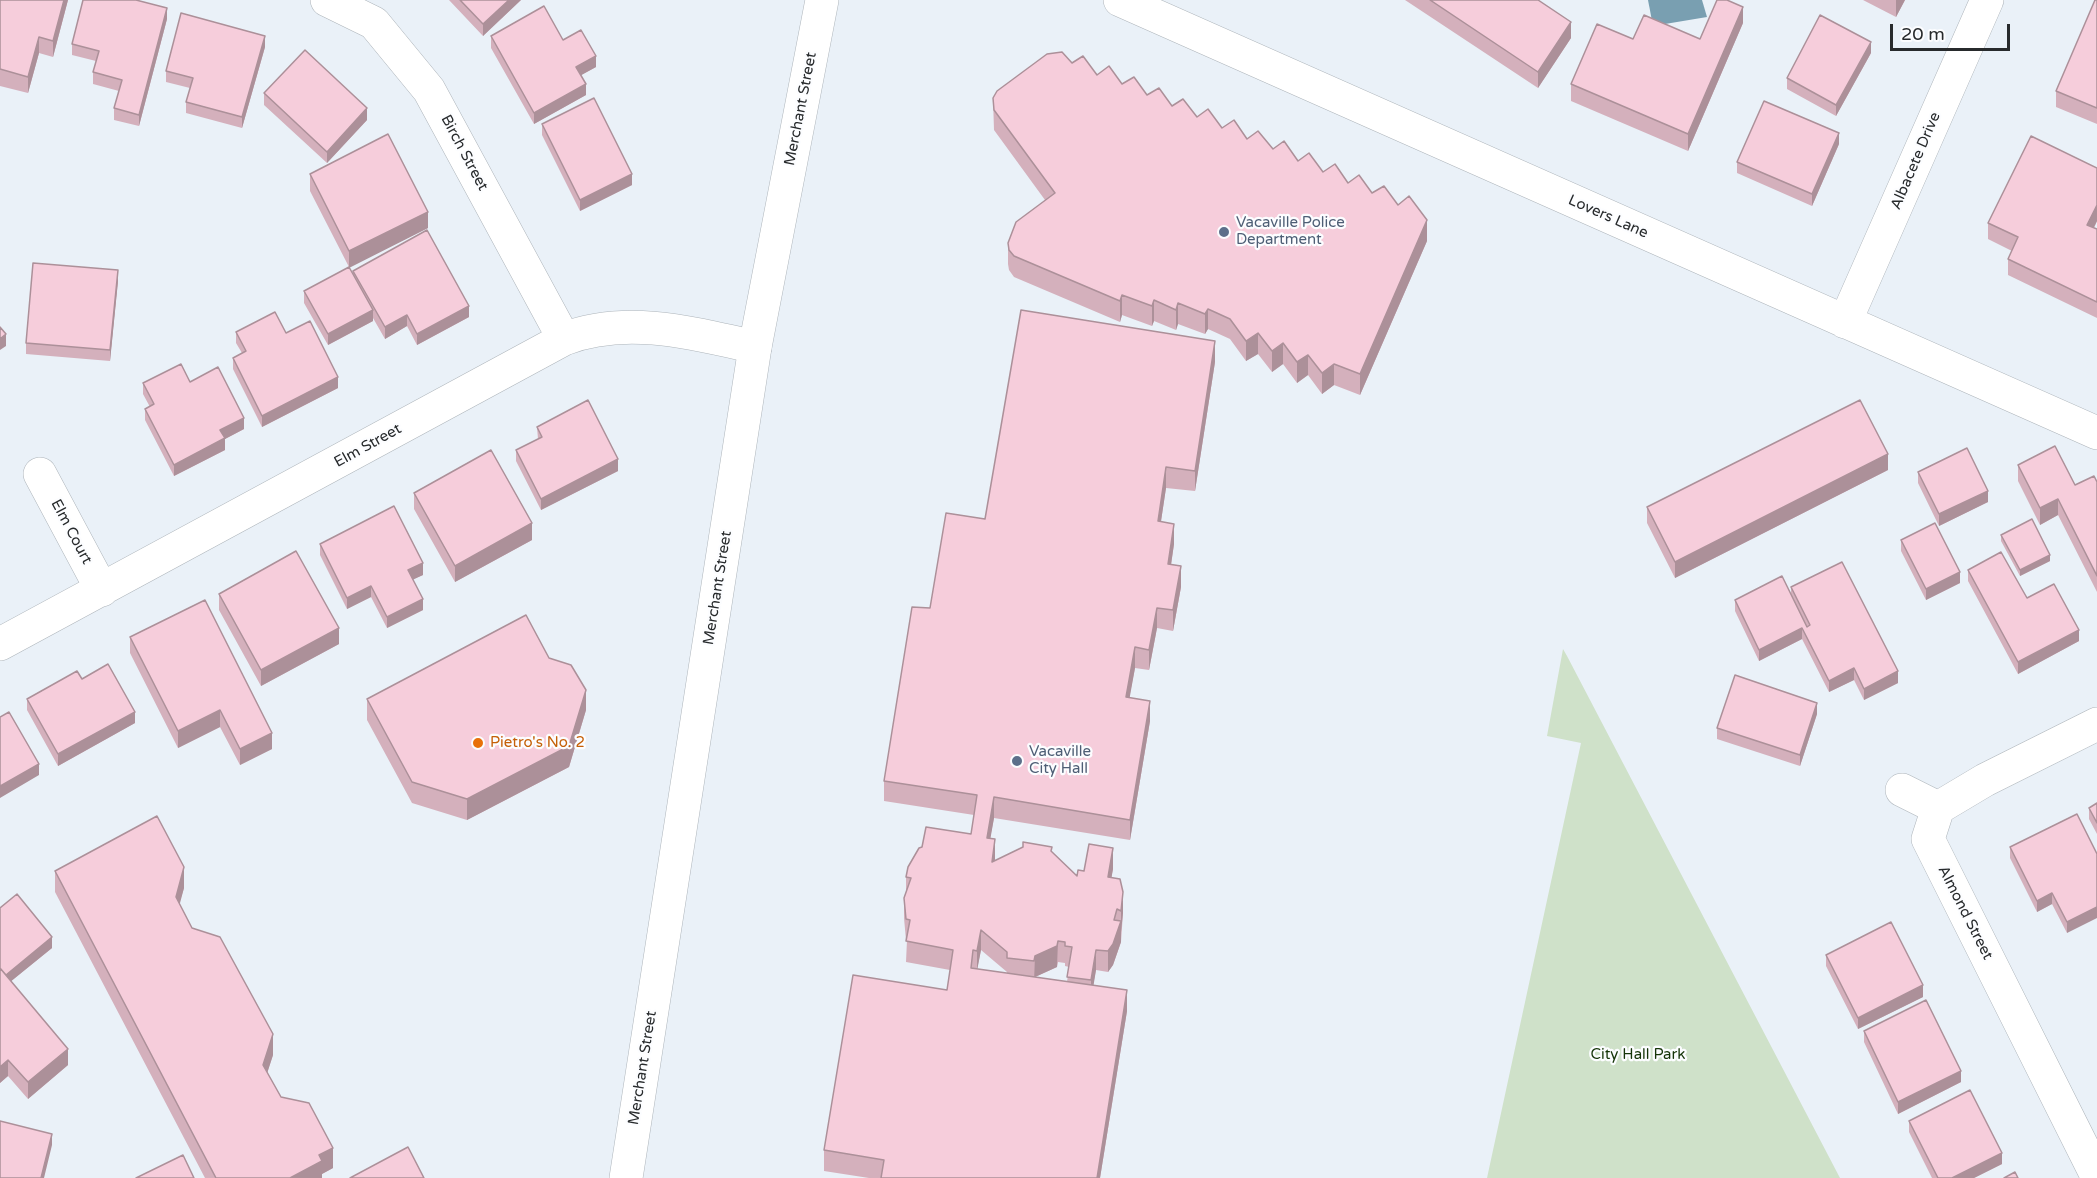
<!DOCTYPE html>
<html>
<head>
<meta charset="utf-8">
<style>
  body { margin:0 }
  #map { position:relative; width:2097px; height:1178px; overflow:hidden; background:#eaf1f8; font-family:"Varela Round",sans-serif }
  canvas { display:block }
  .scale { position:absolute; left:1890px; top:24px; width:120px; height:27px; box-sizing:border-box; border:3px solid #272a2c; border-top:0; padding-left:8px; font-size:18px; line-height:21px; white-space:nowrap; color:#272a2c; -webkit-text-stroke:4px #fcfdff; paint-order:stroke }
</style>
</head>
<body>
<div id="map">
<canvas width="2097" height="1178"></canvas>
<div class="scale">20 m</div>
</div>
<script>
const context = document.querySelector('canvas').getContext('2d');
context.lineJoin = 'round';
function fillPath(path, color) { context.fillStyle = color; context.fill(path, 'evenodd'); }
function trace(path, color, width, dash) { context.strokeStyle = color; context.lineWidth = width; context.lineCap = dash ? 'butt' : 'round'; context.setLineDash(dash || []); context.stroke(path); }
function label(font, color, halo, rows, align = 'center') {
  context.font = font + ' "Varela Round",sans-serif'; context.lineWidth = 4.5; context.setLineDash([]); context.textBaseline = 'middle'; context.strokeStyle = halo; context.fillStyle = color; for (const [text, x, y, turn = 0] of rows) {
    context.save(); context.translate(x, y); context.rotate((+turn || 0) * Math.PI / 180); context.textAlign = isNaN(turn) ? turn : align; if (halo) context.strokeText(text, 0, 0); context.fillText(text, 0, 0); context.restore();
  }
}
const green = new Path2D(`
  M1563 649 1567 656 1840 1178H1487L1581 743 1547 736Z`);
const water = new Path2D(`
  M1648 0H1702L1707 17 1653 26Z`);
const minor = new Path2D(`
  M327 0 374 23 429 90 564 339
  M1120 0 2097 433
  M1845 322 1987 0
  M40 474 102 590
  M0 644 564 339C626 315 693 333 755 347
  M2097 724 1985 780 1938 808 1928 839 2097 1176
  M1902 790 1938 808`);
const secondary = new Path2D(`
  M626 1178 755 347 822 0`);
const wall = new Path2D(`
  M0 0H68L53 57 39 53 28 93 0 86Z
  M449 0H521L483 36Z
  M1405 0H1538L1571 38 1538 88Z
  M1863 0H1905L1896 17Z
  M2097 0V124L2056 107V91Z
  M167 19 139 126 114 120V108L119 91 93 84V72L96 61 72 55V44Z
  M1743 23 1688 151 1571 101V84L1633 39H1700Z
  M491 36 563 40 596 67 581 75 586 95 534 124 491 48Z
  M265 47 242 128 186 113V102L190 88 166 82V71Z
  M1871 53 1836 116 1787 89V78Z
  M1072 63 1273 149 1398 205 1427 241 1360 395 1334 385 1322 394 1308 375 1297 383 1283 364 1272 372 1258 354 1246 361 1230 339 1208 329 1205 334 1178 324 1176 330 1154 321 1152 326 1122 315 1120 322 1014 277 1009 270 1008 264V243L1045 200 994 130 993 98Z
  M264 93 367 120 327 163 264 105Z
  M542 124 632 185 580 211 542 135Z
  M1839 144 1812 206 1737 173V162Z
  M310 174 428 228 349 267 353 274V271L469 317 417 345 407 326 385 339 373 318V321L328 345 304 303V291L349 267 310 191Z
  M2097 221 2094 228 2097 229V318L2008 275V259L2012 251 1988 239V223Z
  M118 281 110 361 26 354V343Z
  M236 332 286 333 338 388 262 427 233 369V358L242 353 236 343Z
  M1215 362 1195 491 1166 488 1161 521 1174 544 1171 565 1181 587 1173 631 1157 628 1149 670 1135 668 1129 698 1150 721 1130 840 994 818 990 838 995 860 1052 852 1077 876 1084 871 1113 869 1111 878 1123 913 1121 942 1113 965 1108 972 1096 970 1093 985 1127 1011 1100 1178H869L824 1171V1150L947 990 950 970 906 962 907 940H906L904 918V898L906 892V877L922 847 971 834 974 815 884 801V781L930 608 985 519ZM981 950 1007 972V973L977 969ZM1058 962 1065 963V966L1069 967 1067 982 1035 977 1057 967Z
  M190 382 244 429 225 439V450L174 476 145 420V409L150 407 143 394V383Z
  M537 427 618 471 541 510 516 461V450L538 439Z
  M2018 465 2075 485 2097 482V592L2058 515 2040 525 2018 481Z
  M1888 470 1675 578 1647 523V507Z
  M1918 472 1988 502 1939 526 1918 483Z
  M414 493 532 540 455 582 414 509Z
  M2001 535 2050 561 2020 576 2001 541Z
  M1901 540 1960 583 1926 600 1901 551Z
  M320 544 423 575 413 579 423 610 387 628 371 597 347 609 320 555Z
  M1968 570 2027 598 2079 641 2018 674 1968 581Z
  M1791 587 1898 683 1864 700 1854 680 1829 692 1802 639 1759 661 1735 611V600L1791 595Z
  M219 594 339 644 261 686 219 610Z
  M130 637 272 749 240 765 220 727 178 748 130 653Z
  M549 658 586 710 569 767 467 820 412 803 367 720V699Z
  M82 679 135 723 58 766 27 710V699Z
  M1817 714 1800 766 1717 739V728Z
  M2097 803V834L2089 819V808Z
  M2010 847 2097 854 2067 933 2052 904 2037 912 2010 858Z
  M55 871 184 888 179 904 192 928 273 1055 267 1073 281 1097 333 1168 322 1174V1178H205L55 892Z
  M0 908 52 948 11 981 68 1065 28 1099 8 1076 0 1083Z
  M1826 955 1923 997 1858 1029 1826 966Z
  M1864 1031 1961 1082 1898 1114 1864 1042Z
  M1909 1121 2002 1164 1974 1178H1932L1909 1132Z`);
const shadedWall = new Path2D(`
  M64 0H68L53 57V41Z
  M509 0H521L483 36V24Z
  M1896 0H1905L1896 17Z
  M1743 7V23L1688 151V134Z
  M167 8V19L139 126V115Z
  M1571 22V38L1538 88V72Z
  M265 36V47L242 128V117Z
  M39 37V53L28 93V77Z
  M1871 42V53L1836 116V105Z
  M596 56V67L576 78V67Z
  M586 84V95L534 124V113Z
  M367 108V120L327 163V152Z
  M1839 133V144L1812 206V194Z
  M632 174V185L580 211V200Z
  M2097 205V221L2087 241V225Z
  M428 212V228L349 268V251Z
  M1427 220V241L1360 395V374Z
  M118 270V281L110 361V350Z
  M1122 295V315L1120 322V301Z
  M1154 300V321L1152 326V306Z
  M1178 303V324L1176 330V310Z
  M469 306V317L417 345V334Z
  M1208 309V329L1205 334V314Z
  M373 310V321L328 345V334Z
  M407 315V326L385 339V327Z
  M1258 333V354L1246 361V341Z
  M6 334V346L0 350V339Z
  M1215 341V362L1195 491V471Z
  M1283 343V364L1272 372V351Z
  M1308 355V375L1297 383V362Z
  M1334 364V385L1322 394V373Z
  M338 377V388L262 427V416Z
  M244 418V429L225 439V450L174 476V465L220 430Z
  M1888 454V470L1675 578V562Z
  M618 459V471L541 510V499Z
  M1166 467V488L1158 541V521Z
  M1988 491V502L1939 526V514Z
  M2058 499V515L2040 525V508Z
  M532 523V540L455 582V566Z
  M1174 524V544L1168 585V564Z
  M2050 555V561L2020 576V570Z
  M423 563V575L408 582V570Z
  M1181 566V587L1173 631V610Z
  M1960 572V583L1926 600V589Z
  M371 586V597L347 609V598Z
  M423 599V610L387 628V617Z
  M1157 608V628L1149 670V650Z
  M339 628V644L261 686V670Z
  M1802 628V639L1759 661V650Z
  M2079 630V641L2018 674V662Z
  M1135 647V668L1126 718V697Z
  M1854 668V680L1829 692V681Z
  M1898 671V683L1864 700V689Z
  M586 690V710L569 767 467 820V799Z
  M1150 701V721L1130 840V820Z
  M1817 703V714L1800 766V755Z
  M220 710V727L178 748V731Z
  M135 712V723L58 766V754Z
  M272 733V749L240 765V749Z
  M39 764V775L0 798V786Z
  M994 797V818L987 858V838Z
  M995 839V859L992 882V862Z
  M1113 848V869L1108 898V877Z
  M184 867V888L176 918V897Z
  M1123 892V913L1121 932V911Z
  M2052 893V904L2037 912V901Z
  M2097 907V918L2067 933V922Z
  M1121 921V942L1113 965 1108 972V951Z
  M981 930V950L977 971V951Z
  M52 937V948L4 987V976Z
  M1058 941 1057 967 1035 977 1034 982 1035 956Z
  M1096 950V970L1091 1001V980Z
  M1923 985V997L1858 1029V1018Z
  M1127 990V1011L1100 1178H1097Z
  M273 1034V1055L263 1086V1065Z
  M68 1049V1065L28 1099V1082Z
  M8 1060V1076L0 1083V1067Z
  M1961 1071V1082L1898 1114V1102Z
  M52 1134V1145L44 1178H41Z
  M333 1148V1168L322 1174V1178H290L319 1155Z
  M2002 1153V1164L1974 1178H1952Z`);
const building = new Path2D(`
  M0 0H64L53 41 39 37 28 77 0 69Z
  M83 0H136L167 8 139 115 114 108 122 80 93 72 99 51 72 44Z
  M460 0H509L483 24Z
  M1430 0H1538L1571 22 1538 72Z
  M1717 0H1727L1743 7 1688 134 1571 84 1597 24 1633 39 1644 15 1700 39Z
  M2095 0H2097V108L2056 91Z
  M544 6 563 40 581 30 596 56 576 67 586 84 534 113 491 36Z
  M181 13 265 36 242 117 186 102 193 78 166 71Z
  M1820 15 1871 42 1836 105 1787 78Z
  M305 50 367 108 327 152 264 93Z
  M1062 52 1072 63 1083 56 1097 75 1109 66 1122 84 1134 77 1147 95 1159 88 1172 106 1183 99 1197 117 1208 109 1222 128 1234 120 1247 139 1258 131 1273 149 1284 141 1298 161 1309 153 1323 172 1335 164 1348 183 1359 175 1372 193 1384 186 1398 205 1409 196 1427 220 1360 374 1334 364 1322 373 1308 355 1297 362 1283 343 1272 351 1258 333 1246 341 1230 319 1208 309 1205 314 1178 303 1176 310 1154 300 1152 306 1122 295 1120 301 1014 256 1009 250 1008 243 1016 222 1055 193 994 110 993 98 997 91 1047 54Z
  M594 98 632 174 580 200 542 124Z
  M1764 101 1839 133 1812 194 1737 162Z
  M388 134 428 212 349 251 310 174Z
  M2031 136 2097 168V205L2087 225 2097 229V302L2008 259 2018 237 1988 223Z
  M427 230 469 306 417 334 407 315 385 327 353 271Z
  M33 263 118 270 110 350 26 343Z
  M349 267 373 310 328 334 304 291Z
  M1021 310 1215 341 1195 471 1166 467 1158 521 1174 524 1168 564 1181 566 1173 610 1157 608 1149 650 1135 647 1126 697 1150 701 1130 820 994 797 987 838 995 839 992 862 1023 847V842L1052 847 1051 851 1077 876 1078 870 1084 871 1089 844 1113 848 1108 877 1120 879 1123 892 1121 911 1117 909 1114 920 1121 921 1113 944 1108 951 1096 950 1091 980 1067 977 1072 947 1065 946V942L1058 941 1057 946 1035 956 1034 961 1007 958V952L981 930 977 951 973 950 971 968 1127 990 1097 1178H881L884 1160 824 1150 853 975 947 990 953 950 906 941 910 920 906 919 904 898 911 878 906 877 908 867 919 848 922 847 926 827 971 834 977 795 884 781 912 607 930 608 946 513 985 519Z
  M275 312 286 333 310 321 338 377 262 416 233 358 246 351 236 332Z
  M0 327 6 334 0 339Z
  M181 364 190 382 218 367 244 418 220 430 225 438 174 465 145 409 154 404 143 383Z
  M588 400 618 459 541 499 516 450 542 437 537 427Z
  M1860 400 1888 454 1675 562 1647 507Z
  M2055 446 2075 485 2094 476 2097 482V576L2058 499 2040 508 2018 465Z
  M1967 448 1988 491 1939 514 1918 472Z
  M491 450 532 523 455 566 414 493Z
  M394 506 423 563 408 570 423 599 387 617 371 586 347 598 320 544Z
  M2032 519 2050 555 2020 570 2001 535Z
  M1935 523 1960 572 1926 589 1901 540Z
  M296 551 339 628 261 670 219 594Z
  M2001 552 2027 598 2054 584 2079 630 2018 662 1968 570Z
  M1842 562 1898 671 1864 689 1854 668 1829 681 1802 628 1759 650 1735 600 1782 576 1807 627 1810 625 1791 587Z
  M205 600 272 733 240 749 220 710 178 731 130 637Z
  M526 615 549 658 571 665 586 690 569 746 467 799 412 782 367 699Z
  M108 664 135 712 58 754 27 699 77 671 82 679Z
  M1735 675 1817 703 1800 755 1717 728Z
  M9 712 39 764 0 786V717Z
  M2097 803V823L2089 808Z
  M2077 814 2097 854V907L2067 922 2052 893 2037 901 2010 847Z
  M157 816 184 867 176 897 192 928 220 937 273 1034 263 1065 281 1097 309 1103 333 1148 319 1155 322 1161 290 1178H216L55 871Z
  M17 894 52 937 6 975 0 968V908Z
  M1891 922 1923 985 1858 1018 1826 955Z
  M0 968 68 1049 28 1082 8 1060 0 1067Z
  M1926 1000 1961 1071 1898 1102 1864 1031Z
  M1970 1090 2002 1153 1952 1178H1938L1909 1121Z
  M0 1121 52 1134 41 1178H0Z
  M408 1147 424 1178H350Z
  M183 1155 194 1178H136Z
  M2015 1172 2018 1178H2004Z`);
const markers = [
  [1224,232,6,"#5c6f8a"],
  [478,743,6,"#e8710a"],
  [1017,761,6,"#5c6f8a"]
];
const streetNames = [
  ["Merchant Street",801,109,-79],
  ["Birch Street",464,153,62],
  ["Albacete Drive",1916,161,-67],
  ["Lovers Lane",1608,217,24],
  ["Elm Street",368,446,-29],
  ["Elm Court",71,532,62],
  ["Merchant Street",718,588,-81],
  ["Almond Street",1965,913,63],
  ["Merchant Street",643,1068,-81]
];
const serviceNames = [
  ["Vacaville Police",1236,223],
  ["Department",1236,240],
  ["Vacaville",1029,752],
  ["City Hall",1029,769]
];
const foodNames = [
  ["Pietro's No. 2",490,743]
];
const parkNames = [
  ["City Hall Park",1638,1055]
];
fillPath(green, '#cfe1c9');
fillPath(water, '#799fb1');
trace(minor, '#adb4ba', 34);
trace(secondary, '#adb4ba', 34);
trace(minor, '#fff', 33);
trace(secondary, '#fff', 33);
fillPath(wall, '#d4b0bc');
fillPath(shadedWall, '#ac9099');
fillPath(building, '#f6cddb');
trace(building, '#ac9099', 1.5);
for (const [x, y, r, color] of markers) { const dot = new Path2D(); dot.arc(x, y, r, 0, 2 * Math.PI); context.fillStyle = color; context.fill(dot); trace(dot, '#fcfdff', 2); }
label('15px', '#272a2c', '#fcfdff', streetNames);
label('15px', '#4e5e75', '#fcfdff', serviceNames, 'left');
label('15px', '#c56008', '#fcfdff', foodNames, 'left');
label('15px', '#153508', '#fcfdff', parkNames);
</script>
</body>
</html>
